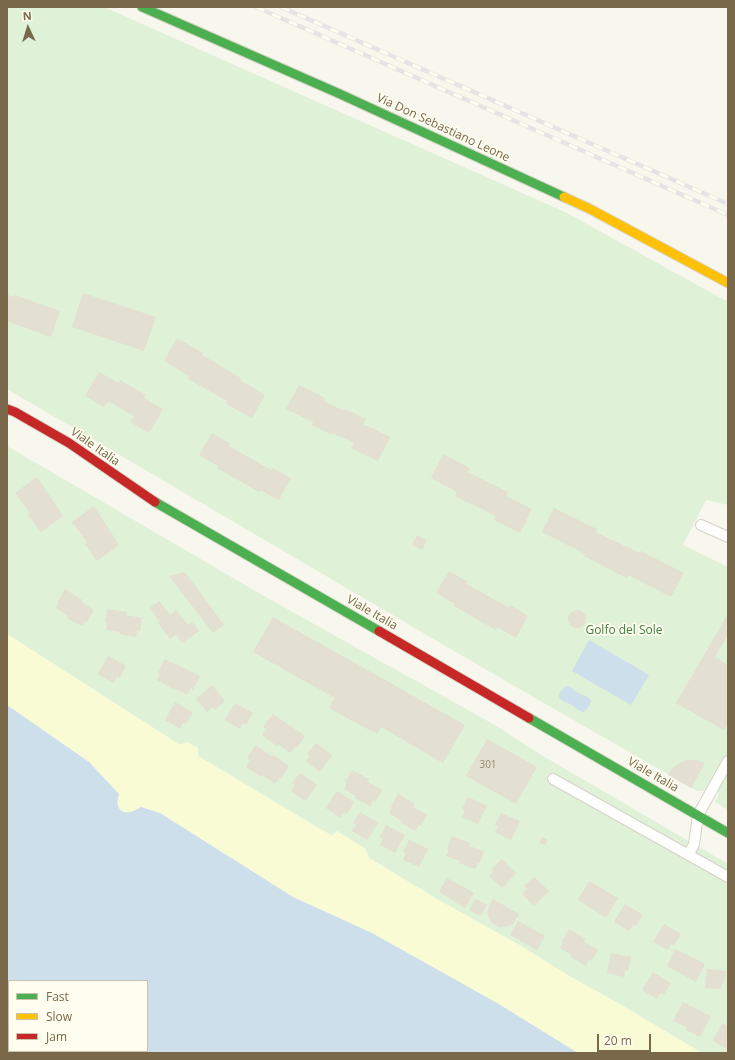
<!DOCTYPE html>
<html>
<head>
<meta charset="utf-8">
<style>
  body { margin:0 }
  #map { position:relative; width:735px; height:1060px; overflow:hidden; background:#f8f7ed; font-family:"Open Sans",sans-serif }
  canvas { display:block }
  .frame { position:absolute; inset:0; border:8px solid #79694a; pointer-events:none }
  .legend { position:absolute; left:8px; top:980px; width:140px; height:72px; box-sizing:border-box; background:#fffdf0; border:1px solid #c9c2ae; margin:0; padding:5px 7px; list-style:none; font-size:12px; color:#79694a }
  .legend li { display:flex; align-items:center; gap:8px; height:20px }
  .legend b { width:20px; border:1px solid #c9c2ae }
  .north { position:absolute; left:8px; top:8px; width:40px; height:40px; -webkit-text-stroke:3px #fffdf0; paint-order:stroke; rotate:356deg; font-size:11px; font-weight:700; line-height:16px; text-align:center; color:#79694a }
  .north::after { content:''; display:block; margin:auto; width:14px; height:18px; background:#79694a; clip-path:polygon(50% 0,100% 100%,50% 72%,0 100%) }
  .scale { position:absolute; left:597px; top:1034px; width:54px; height:18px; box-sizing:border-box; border:2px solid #79694a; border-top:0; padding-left:5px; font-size:12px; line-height:14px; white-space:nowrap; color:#79694a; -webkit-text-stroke:3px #fffdf0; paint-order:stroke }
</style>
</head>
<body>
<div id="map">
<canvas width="735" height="1060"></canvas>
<div class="frame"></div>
<ul class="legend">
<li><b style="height:5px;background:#4caf50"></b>Fast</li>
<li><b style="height:5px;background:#ffc107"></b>Slow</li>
<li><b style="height:5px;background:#c62828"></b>Jam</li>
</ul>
<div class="north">N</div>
<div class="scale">20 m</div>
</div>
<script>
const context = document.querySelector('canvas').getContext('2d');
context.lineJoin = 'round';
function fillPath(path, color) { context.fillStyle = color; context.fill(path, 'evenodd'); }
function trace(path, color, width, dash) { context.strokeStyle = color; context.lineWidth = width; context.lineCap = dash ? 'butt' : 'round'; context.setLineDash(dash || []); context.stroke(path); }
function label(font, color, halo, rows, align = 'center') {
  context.font = font + ' "Open Sans",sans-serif'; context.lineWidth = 3.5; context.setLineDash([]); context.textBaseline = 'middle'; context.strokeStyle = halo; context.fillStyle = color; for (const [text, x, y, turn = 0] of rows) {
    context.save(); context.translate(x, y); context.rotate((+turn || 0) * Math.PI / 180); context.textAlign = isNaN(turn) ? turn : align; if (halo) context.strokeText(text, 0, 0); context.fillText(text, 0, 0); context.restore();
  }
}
const green = new Path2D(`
  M7 7H104L565 212 728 302V505L706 500 683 545 728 567V810L715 802 719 793 707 786 703 791H697L478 665 7 389Z
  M7 446 264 596 493 724 543 756 728 864V1053H702L623 1006 571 977 521 946 442 902 369 858 337 831 333 836 315 826 198 756V748L187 742 180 745 7 634Z`);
const sand = new Path2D(`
  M7 634 180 745 187 742 198 748V756L315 826 332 836 337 831 366 849 369 858 442 902 521 946 571 977 623 1006 702 1053H578L497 1003 372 933 293 897 160 813 142 807C127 817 114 813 119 794L90 762 7 705Z`);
const water = new Path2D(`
  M589 640 649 675 631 705 572 671Z
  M566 686C573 687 574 691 580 694 584 696 587 696 591 700L590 705 584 712C576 710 576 707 570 704 569 703 564 702 563 701 555 697 561 690 566 686Z
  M7 705 89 762 119 794C113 813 127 817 141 807L160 813 293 897 372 933 497 1003 578 1053H7ZM9 981H147V1051H9Z`);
const building = new Path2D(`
  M83 293 156 317 144 351 72 327Z
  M7 295 14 297 15 295 60 311 51 337 7 321Z
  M177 338 203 353 202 355 241 378 240 380 265 395 252 418 226 404 227 401 188 379 189 376 164 361Z
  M99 372 118 383 120 380 146 395 144 398 163 409 149 433 130 422 134 416 108 401 104 407 85 396Z
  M299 385 325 398 324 401 344 411 345 409 366 419 363 424 390 437 378 461 351 448 354 443 333 433 332 435 312 425 313 422 286 409Z
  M212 433 230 444 229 446 271 470 273 468 291 478 279 500 260 490 259 492 217 468 218 466 199 455Z
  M443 454 470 468 467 472 508 492 506 496 532 509 520 533 494 520 496 516 455 496 457 492 431 478Z
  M37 477 63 516 41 532 28 515 30 513 15 493Z
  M94 506 119 545 97 561 85 544 87 542 72 522Z
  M554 508 597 529 596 532 639 553 641 551 684 573 671 597 628 575 627 578 584 556 585 554 542 532Z
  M417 535 427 540 422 550 412 545Z
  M449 571 468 582 466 584 508 607 510 605 528 616 516 638 497 627 496 630 454 606 455 604 436 593Z
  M185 572 224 625 213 633 169 576Z
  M65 589 82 600 81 602 94 610 87 622 85 621 82 626 67 618 68 616 56 608 59 602H58Z
  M159 601 170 615 176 610 188 625 192 622 199 631 182 643 176 634 170 639 158 623 160 622 150 608Z
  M107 609 127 612 126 615 142 618 140 631H137L136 637 119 634 120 632 106 630 107 623 105 622Z
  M568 619a9 9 0 1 1 18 0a9 9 0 1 1-18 0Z
  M728 614V634L715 657 728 665V723L724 730 676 703Z
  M273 617 465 725 443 763 381 727 377 734 329 708 335 698 253 652Z
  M108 656 126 666 120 678 117 677 113 683 98 674Z
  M165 659 200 676 193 690 191 688 187 695 174 688 173 689 157 680 160 674 158 672Z
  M212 685 225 701 215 710 213 707 207 712 196 699Z
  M175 702 193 713 186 724 183 723 180 729 165 720Z
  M235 703 253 713 246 725 243 723 240 729 225 720Z
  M273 714 305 736 297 748 295 747 290 753 278 744 277 746 262 735 266 729 263 727Z
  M487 739 537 767 516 804 466 776Z
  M316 743 332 755 320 772 306 761 310 756 307 754Z
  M256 745 272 757 273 755 289 766 281 779 279 778 275 784 262 775 261 777 246 767 250 760 247 758Z
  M688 760H697L705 763 691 788 668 775 673 768 680 763Z
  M352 770 369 779 368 782 382 790 375 802 373 800 370 806 355 798 356 796 344 789 347 783 345 782Z
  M300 773 317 785 305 801 291 791 295 786 292 783Z
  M337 791 354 802 347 814 344 812 340 818 326 808Z
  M398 794 415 804 413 807 427 815 421 826 419 825 415 831 400 822 402 821 389 813 392 807 391 806Z
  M468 797 487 806 478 824 462 817 465 811 462 809Z
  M360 812 378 823 367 840 352 831 356 825 353 823Z
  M501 813 520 821 511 840 495 832 498 826 495 825Z
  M386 825 405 835 395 853 380 845 383 839 380 837Z
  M452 836 470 843 469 846 484 851 480 863H478L475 869 459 863 460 861 446 856 449 850 447 849Z
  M542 837 548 840 545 845 539 843Z
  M409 840 428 849 419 867 403 860 406 853 403 852Z
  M502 859 516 873 502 888 489 876 494 871 492 869Z
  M534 877 549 891 534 906 522 894 527 889 524 886Z
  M447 878 474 893 465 908 439 892Z
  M589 881 618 898 606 918 578 900Z
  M476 899 487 905 480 916 469 910Z
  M493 899 519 914 513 924 509 926 499 927 491 922 487 914 488 909Z
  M625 904 643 915 636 926 633 925 629 931 614 922Z
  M518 921 545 936 537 950 510 935Z
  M664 924 681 934 674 946 671 944 668 950 653 942Z
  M569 929 586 939 584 942 598 950 591 961 589 960 586 966 571 957 572 955 560 948 563 942 562 941Z
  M675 949 705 964 696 982 667 966Z
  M611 953 631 957 628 971 625 970 624 977 607 973Z
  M707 969 726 971 724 984 721 983V989L705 988Z
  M653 972 671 983 664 995 661 993 657 999 642 990Z
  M683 1002 711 1016 700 1037 686 1030 687 1027 673 1021Z
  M722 1023 728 1026V1049L713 1041Z`);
const lane = new Path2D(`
  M701 525 728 537
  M553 779 728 877
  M689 854 694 844 698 815 728 761`);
const fast = new Path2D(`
  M142 7 340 94 564 197
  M155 502 379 631
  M529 718 728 833`);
const slow = new Path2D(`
  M564 197 590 209 728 283`);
const jam = new Path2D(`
  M7 409 15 412 69 443 155 502
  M379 631 529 718`);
const rail = new Path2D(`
  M256 7 728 215
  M281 7 728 204`);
const numberNames = [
  ["301",488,765]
];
const streetNames = [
  ["Via Don Sebastiano Leone",443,128,25],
  ["Viale Italia",95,447,35],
  ["Viale Italia",372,613,30],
  ["Viale Italia",653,775,30]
];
const parkNames = [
  ["Golfo del Sole",624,631]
];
fillPath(green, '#dff1d7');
fillPath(sand, '#f9fbd5');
fillPath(water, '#cddfea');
fillPath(building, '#e3dfd1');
trace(lane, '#d6d2c8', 12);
trace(fast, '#d6d3c7', 11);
trace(slow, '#d6d3c7', 11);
trace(jam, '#d6d3c7', 11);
trace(lane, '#fefefc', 10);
trace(fast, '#4caf50', 9);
trace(slow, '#ffc107', 9);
trace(jam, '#c62828', 9);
trace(rail, '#e7e3e5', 4.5);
trace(rail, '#fffdf0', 3, [9]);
label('10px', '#96896f', null, numberNames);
label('12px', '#79694a', '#fffdf0', streetNames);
label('12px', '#428042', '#fffdf0', parkNames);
</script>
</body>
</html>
